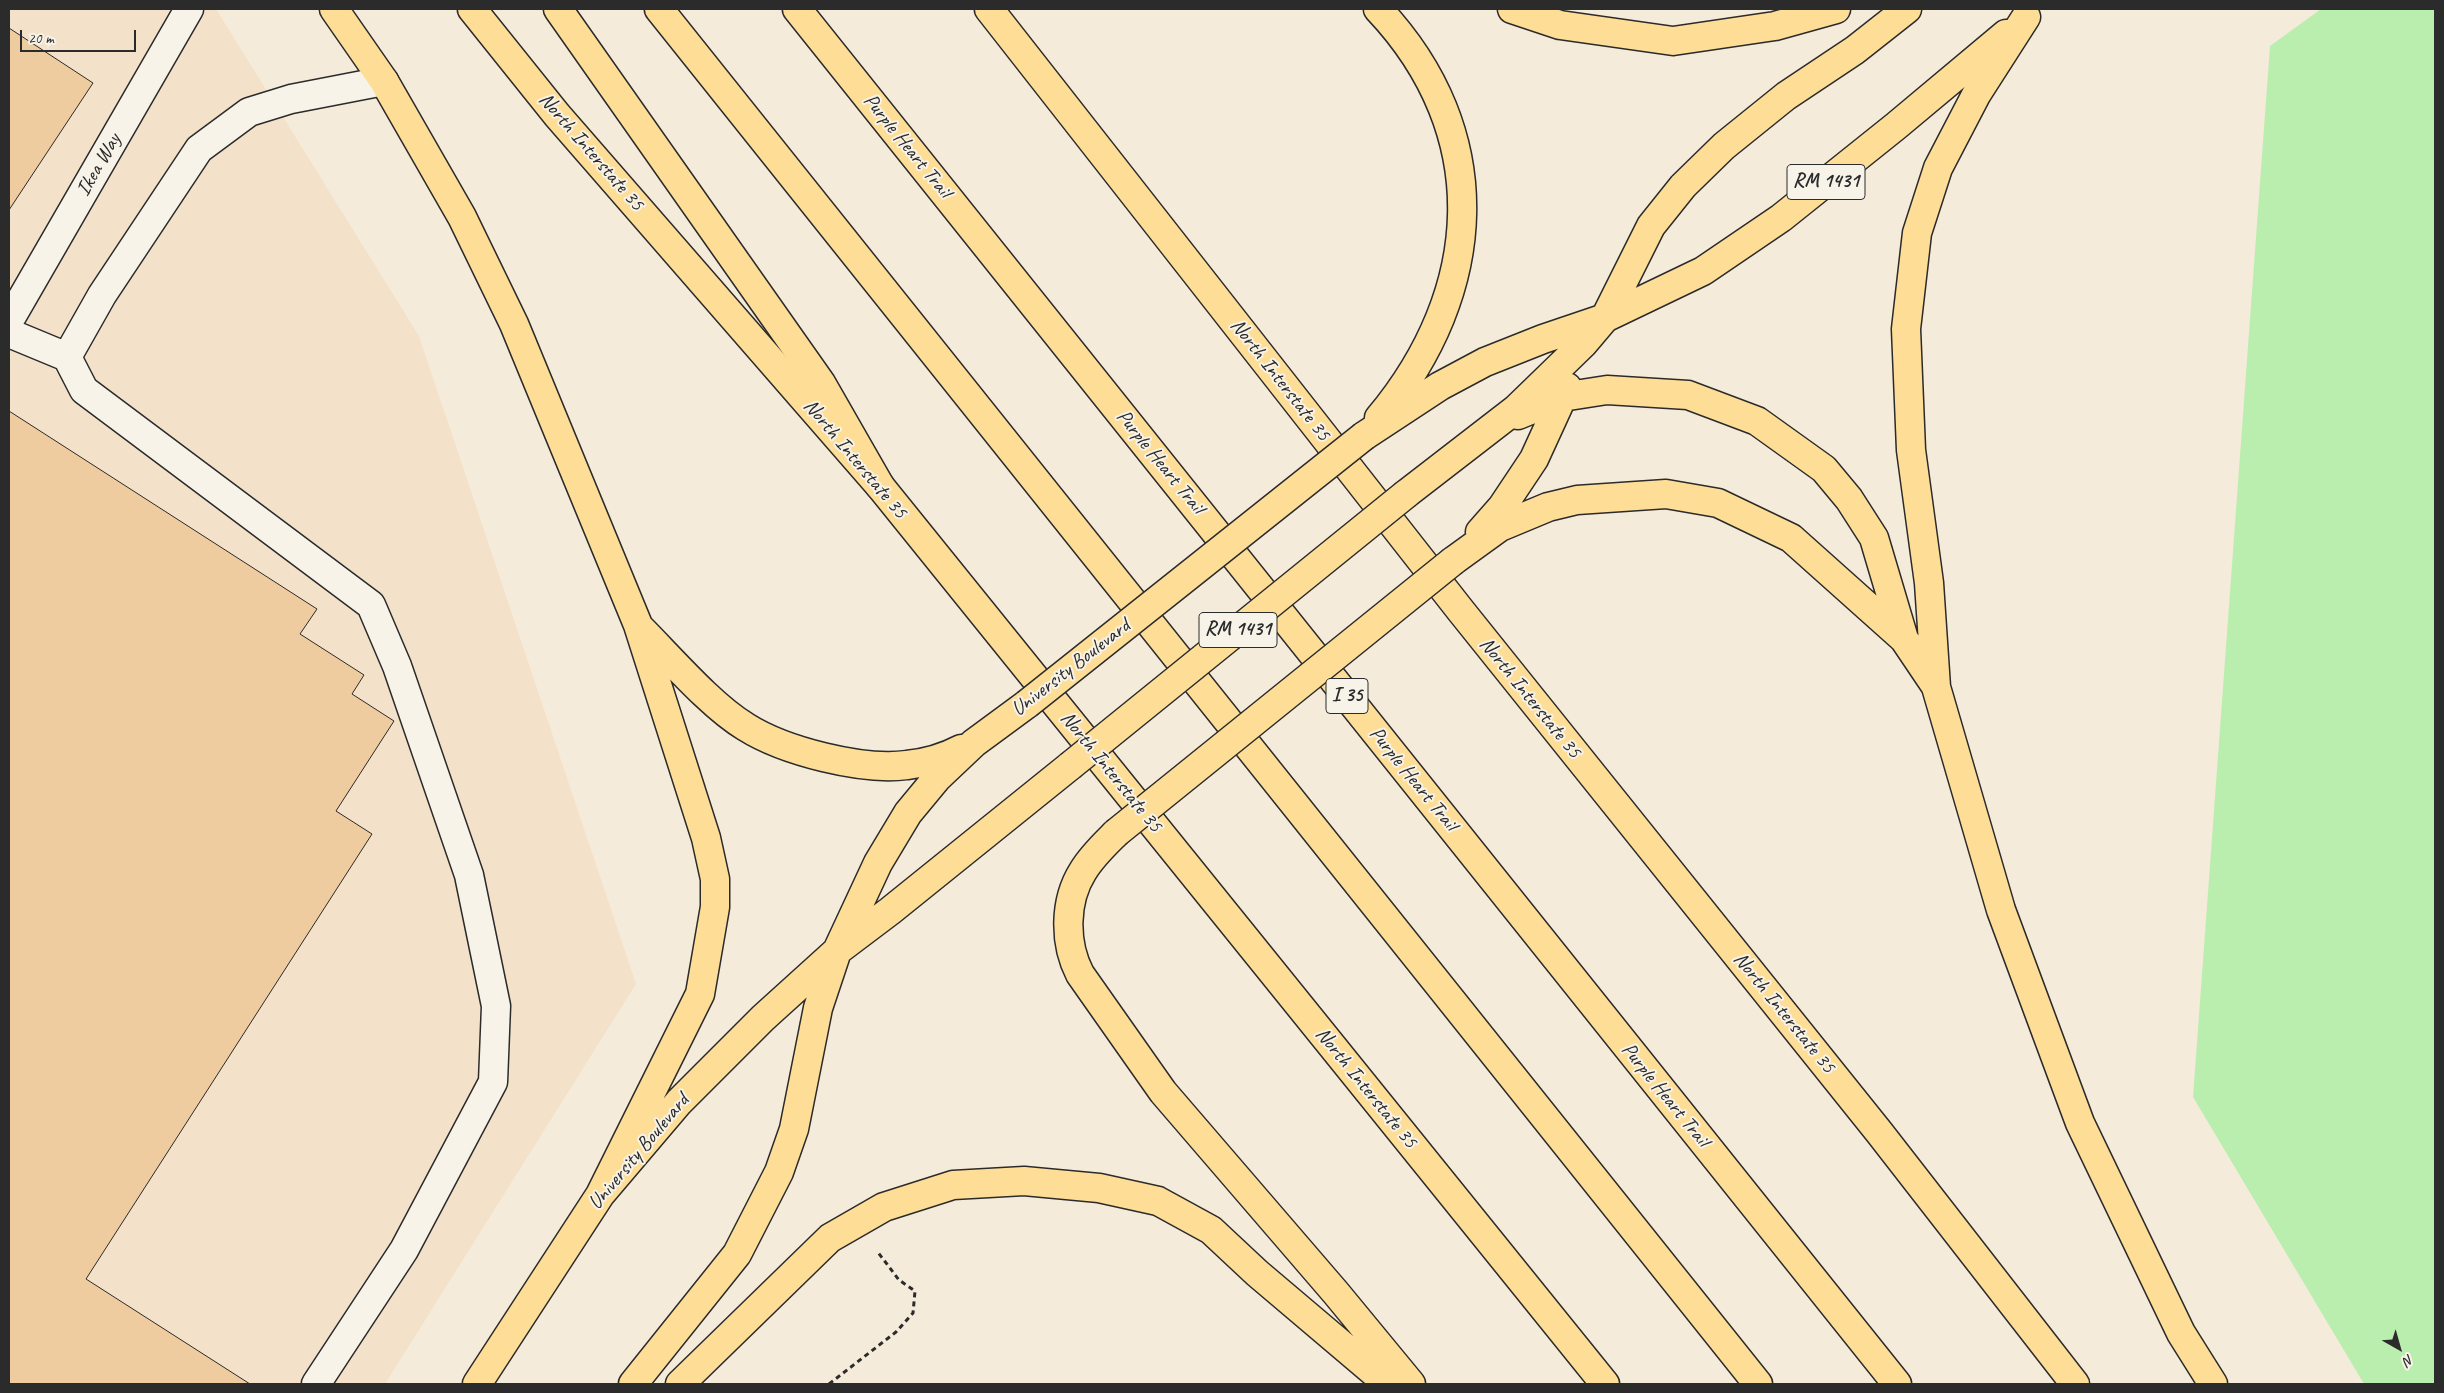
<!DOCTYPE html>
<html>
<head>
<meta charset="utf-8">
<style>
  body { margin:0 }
  #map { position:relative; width:2444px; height:1393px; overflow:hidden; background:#f5ebda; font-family:Caveat,sans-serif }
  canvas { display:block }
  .frame { position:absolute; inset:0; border:10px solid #2b2b2b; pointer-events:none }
  .north { position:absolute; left:2374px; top:1323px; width:50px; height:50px; -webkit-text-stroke:4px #f7f3e8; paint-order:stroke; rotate:142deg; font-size:14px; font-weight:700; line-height:20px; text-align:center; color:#2b2b2b }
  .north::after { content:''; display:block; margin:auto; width:18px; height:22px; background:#2b2b2b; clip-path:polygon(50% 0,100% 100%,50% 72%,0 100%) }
  .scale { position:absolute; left:20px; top:30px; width:116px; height:22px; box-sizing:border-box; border:2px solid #2b2b2b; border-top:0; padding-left:6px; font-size:15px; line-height:18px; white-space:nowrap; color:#2b2b2b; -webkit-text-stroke:4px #f7f3e8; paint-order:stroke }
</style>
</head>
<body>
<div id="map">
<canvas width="2444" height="1393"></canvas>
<div class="frame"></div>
<div class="north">N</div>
<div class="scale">20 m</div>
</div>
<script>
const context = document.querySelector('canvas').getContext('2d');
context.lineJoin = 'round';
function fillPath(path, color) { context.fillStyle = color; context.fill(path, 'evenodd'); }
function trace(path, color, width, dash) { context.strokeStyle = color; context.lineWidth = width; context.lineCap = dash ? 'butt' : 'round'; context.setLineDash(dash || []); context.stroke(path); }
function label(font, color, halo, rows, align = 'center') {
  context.font = font + ' Caveat,sans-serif'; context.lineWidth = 4; context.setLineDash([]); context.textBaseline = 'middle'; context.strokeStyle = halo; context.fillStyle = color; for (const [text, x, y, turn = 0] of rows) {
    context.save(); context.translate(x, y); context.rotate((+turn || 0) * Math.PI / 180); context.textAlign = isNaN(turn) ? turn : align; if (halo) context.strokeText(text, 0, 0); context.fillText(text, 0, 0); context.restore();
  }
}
const built = new Path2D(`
  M9 9H216L419 336 636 984 385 1384H9Z`);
const green = new Path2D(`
  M2321 9H2435V1384H2364L2193 1097 2270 46Z`);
const building = new Path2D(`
  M9 28 93 83 9 210Z
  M9 411 317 609 300 634 364 675 352 694 394 721 336 811 372 834 86 1279 250 1384H9Z`);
const path = new Path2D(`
  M829 1384 896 1332 913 1313 915 1291 899 1280 877 1251`);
const minor = new Path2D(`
  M9 321 189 9
  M9 333 67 357 84 390 371 605 397 666 469 875 496 1006 493 1082 404 1250 316 1384
  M67 357 102 295 199 149 249 112 291 99 384 81`);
const major = new Path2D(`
  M334 9 384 81 462 217 514 324 638 625 706 838 715 879V907L700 994 600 1195
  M472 9 557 115 880 486 1605 1384
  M989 9 1461 611 1879 1132 2075 1384
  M1378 9C1495 133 1485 291 1379 418
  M1512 9 1560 25 1673 41 1775 26 1836 9
  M2026 17 1976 95 1938 168 1917 233 1906 329 1911 450 1929 583 1936 687 2001 910 2080 1123 2181 1333 2213 1384
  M1518 415 1562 397 1607 390 1688 395 1757 421 1824 469 1849 499 1874 538 1904 639
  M1364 436 1440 386 1485 362 1543 339 1605 318 1703 271 1781 218 1896 126 2006 34
  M1406 494 1516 409 1583 344 1605 318 1651 226 1683 186 1724 146 1786 96 1855 50 1907 9
  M1480 532 1502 507 1534 459 1567 387
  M1453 561 1500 527 1548 507 1577 500 1666 494 1718 503 1791 538 1904 639 1935 685
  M640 628C670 658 711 706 746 727 784 751 862 771 907 765 926 763 944 758 961 749
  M1116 833C1104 845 1092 856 1083 871 1064 901 1064 943 1080 974L1163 1092 1336 1293 1411 1384
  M477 1384 600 1195 679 1102 763 1018 837 951 890 911 1070 766
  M633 1384 737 1254 779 1172 794 1129 818 1008 837 951 878 863 908 813 937 778 974 743 1027 704
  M680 1384 830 1238 884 1207 953 1185 1024 1181 1099 1188 1158 1201 1211 1230 1257 1273 1388 1384`);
const highway = new Path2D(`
  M558 9 821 383 880 486
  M659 9 1758 1384
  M797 9 1897 1384`);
const majorBridge = new Path2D(`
  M1027 704 1364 436
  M1070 766 1406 494
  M1116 833 1453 561`);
const shields = [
  [1826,182,78],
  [1238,630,78],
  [1347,696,42]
];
const shieldNames = [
  ["RM 1431",1826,182],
  ["RM 1431",1238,630],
  ["I 35",1347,696]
];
const streetNames = [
  ["Purple Heart Trail",907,146,51],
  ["North Interstate 35",591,152,49],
  ["Ikea Way",99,165,-60],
  ["North Interstate 35",1280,380,52],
  ["North Interstate 35",855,459,50],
  ["Purple Heart Trail",1160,462,51],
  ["University Boulevard",1071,668,-38],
  ["North Interstate 35",1530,698,51],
  ["North Interstate 35",1111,772,51],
  ["Purple Heart Trail",1413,779,51],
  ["North Interstate 35",1784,1013,51],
  ["North Interstate 35",1366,1088,51],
  ["Purple Heart Trail",1665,1095,51],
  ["University Boulevard",639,1152,-50]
];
fillPath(built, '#f3e2c9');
fillPath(green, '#baeeaf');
fillPath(building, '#efcca0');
trace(building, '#2b2b2b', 1);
trace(minor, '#2b2b2b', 31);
trace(major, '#2b2b2b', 31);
trace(highway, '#2b2b2b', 31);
trace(path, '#2b2b2b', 3, [5, 4]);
trace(minor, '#f7f3e8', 28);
trace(major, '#fedd96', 28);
trace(highway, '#fedd96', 28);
trace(majorBridge, '#2b2b2b', 31, []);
trace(majorBridge, '#fedd96', 28);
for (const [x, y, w] of shields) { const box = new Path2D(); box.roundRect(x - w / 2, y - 17.5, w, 35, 4); context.fillStyle = '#f7f3e8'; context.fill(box); trace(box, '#2b2b2b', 1); }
label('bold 20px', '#2b2b2b', null, shieldNames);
label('21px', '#2b2b2b', '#f7f3e8', streetNames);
</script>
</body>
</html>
